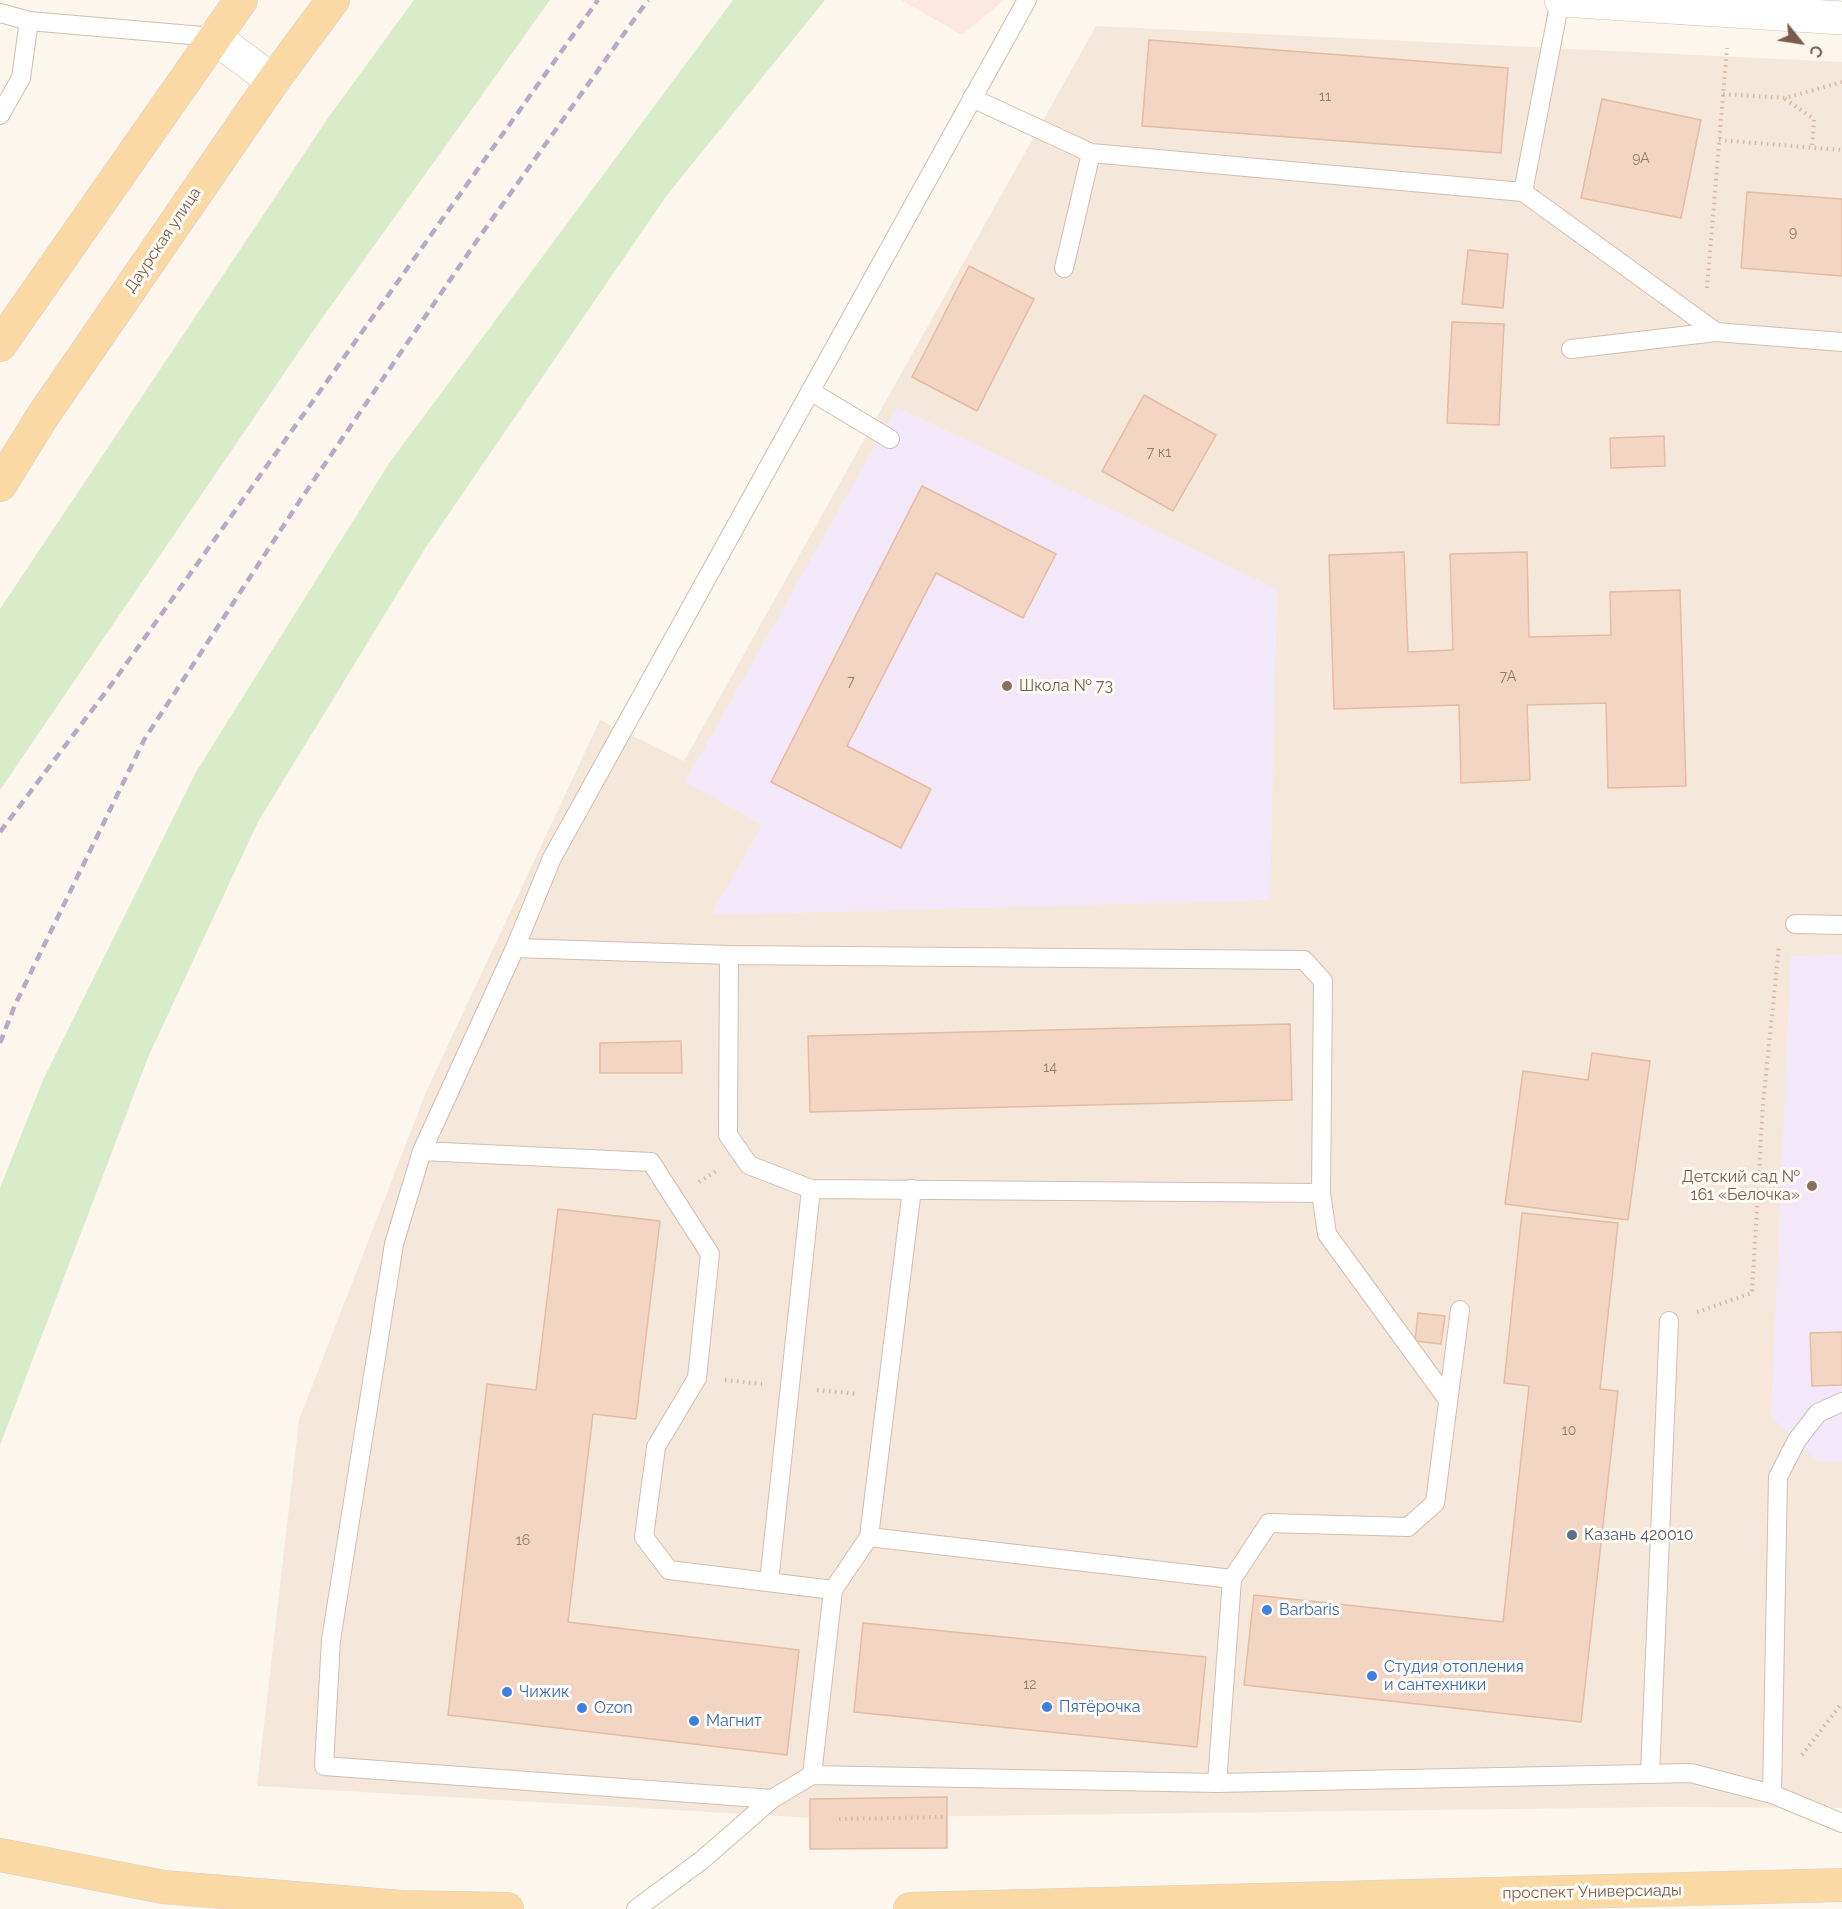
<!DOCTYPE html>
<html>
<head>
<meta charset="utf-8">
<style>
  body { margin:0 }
  #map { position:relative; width:1842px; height:1909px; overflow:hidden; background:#fdf6ec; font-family:Raleway,sans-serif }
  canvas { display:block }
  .north { position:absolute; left:1770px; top:12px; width:60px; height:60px; -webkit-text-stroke:4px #fffaf3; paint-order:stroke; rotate:120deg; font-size:16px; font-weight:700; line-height:24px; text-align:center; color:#7a5c4d }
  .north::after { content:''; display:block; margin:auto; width:21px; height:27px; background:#7a5c4d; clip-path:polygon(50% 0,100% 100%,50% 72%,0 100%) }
</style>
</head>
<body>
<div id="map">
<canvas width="1842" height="1909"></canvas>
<div class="north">С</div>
</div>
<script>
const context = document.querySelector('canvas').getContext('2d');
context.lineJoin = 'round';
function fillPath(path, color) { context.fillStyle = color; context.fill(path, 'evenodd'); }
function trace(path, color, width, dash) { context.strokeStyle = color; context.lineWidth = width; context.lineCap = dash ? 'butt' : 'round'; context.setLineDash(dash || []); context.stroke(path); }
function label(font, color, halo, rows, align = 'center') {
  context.font = font + ' Raleway,sans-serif'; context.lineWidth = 6; context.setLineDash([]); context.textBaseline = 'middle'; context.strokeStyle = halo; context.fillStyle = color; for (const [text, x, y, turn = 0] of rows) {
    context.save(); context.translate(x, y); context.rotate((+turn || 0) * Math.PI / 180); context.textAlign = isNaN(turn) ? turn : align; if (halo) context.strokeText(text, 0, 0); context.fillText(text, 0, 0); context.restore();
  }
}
const residential = new Path2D(`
  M1096 26 1842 62V1808L1667 1807 813 1818 257 1786 299 1420 426 1092 600 720 684 761Z`);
const commercial = new Path2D(`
  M901 0H1004L962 35Z`);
const education = new Path2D(`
  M897 407 1277 589 1270 900 711 915 762 825 685 782Z
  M1842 955V1462H1818L1771 1416 1791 956Z`);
const green = new Path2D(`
  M414 0H550L313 331 0 790V609L328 118Z
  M733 0H825L667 195 426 547 258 822 149 1055 0 1445V1188L43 1080 196 772 390 462Z`);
const building = new Path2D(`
  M1149 40 1508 68 1501 153 1142 126Z
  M1602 99 1701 120 1681 218 1581 198Z
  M1747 192 1842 199V276L1741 268Z
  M1468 250 1508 254 1503 308 1462 304Z
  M969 266 1034 299 977 411 912 377Z
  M1452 322 1504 324 1499 425 1447 423Z
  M1144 395 1216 435 1173 511 1102 471Z
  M1664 436 1665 466 1611 468 1610 438Z
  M922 486 1056 554 1023 618 936 573 847 746 931 789 901 848 771 782Z
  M1404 552 1408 652 1453 650 1450 554 1527 552 1529 637 1611 635 1610 592 1680 590 1686 786 1608 788 1606 703 1527 705 1530 780 1461 783 1459 705 1334 709 1329 555Z
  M1290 1024 1292 1100 810 1112 808 1036Z
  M681 1041 682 1073H600V1043Z
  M1592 1053 1650 1061 1628 1220 1505 1204 1523 1071 1588 1080Z
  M558 1209 660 1221 636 1419 593 1414 568 1622 799 1650 787 1755 448 1715 487 1384 536 1390Z
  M1522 1213 1618 1223 1600 1389 1618 1391 1581 1722 1244 1685 1254 1595 1503 1622 1529 1386 1504 1383Z
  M1418 1313 1445 1316 1441 1344 1415 1341Z
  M1842 1332V1385L1812 1386 1810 1333Z
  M863 1623 1206 1657 1197 1747 854 1712Z
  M947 1797V1848L810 1849V1799Z`);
const path = new Path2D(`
  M1723 94 1785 98 1842 82
  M1785 99 1814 119 1812 148
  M1719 140 1842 150
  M1707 288 1727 48
  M699 1182 718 1170
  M1697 1312 1752 1293 1763 1104 1779 946
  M725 1380 762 1384
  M817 1390 858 1394
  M1802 1755 1842 1703
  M839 1819 947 1817`);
const service = new Path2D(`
  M1560 0 1523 192 1716 332 1842 342
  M0 13 29 21 214 37
  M972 98 1091 153 1523 192
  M0 115 21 78 29 21
  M1064 268 1091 153
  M1571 349 1716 332
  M810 391 890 439
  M1795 924 1842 925
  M515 948 729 955 1304 960 1323 981 1321 1193 1327 1234 1448 1400
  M729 955 728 1135 749 1165 811 1189 1321 1193
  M422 1151 651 1162 710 1254 697 1378 656 1447 644 1537 669 1570 833 1590
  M869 1537 912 1189
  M769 1582 811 1189
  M1650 1774 1669 1321
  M812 1775 833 1590 869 1537 1232 1579
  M1217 1783 1232 1579 1269 1523 1408 1527 1435 1503 1460 1310
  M1772 1794 1778 1477 1797 1440 1818 1413 1842 1402
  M772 1799 324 1766 331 1640 394 1244 422 1151 515 948 552 858 1027 0
  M636 1909 702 1860 772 1799 812 1775 1217 1783 1691 1773 1772 1794 1842 1823`);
const minor = new Path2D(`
  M1561 0 1842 18`);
const secondary = new Path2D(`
  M214 37 273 81`);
const primary = new Path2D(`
  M0 345 241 0
  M0 485 42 417 273 81 333 0
  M0 1855 163 1887 401 1907 507 1909
  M910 1909 1842 1885`);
const rail = new Path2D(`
  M0 832 114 681 598 0
  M0 1043 15 1005 144 740 299 502 478 239 648 0`);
const markers = [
  [1007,686,6,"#8d6e63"],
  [1812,1186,6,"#8d6e63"],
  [1572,1535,6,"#5c6f8a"],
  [1267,1610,6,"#3f7fe0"],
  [1372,1676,6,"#3f7fe0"],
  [507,1692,6,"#3f7fe0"],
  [1047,1707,6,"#3f7fe0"],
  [582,1708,6,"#3f7fe0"],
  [694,1721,6,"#3f7fe0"]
];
const numberNames = [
  ["11",1325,97],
  ["9А",1641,159],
  ["9",1793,233],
  ["7 к1",1159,453],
  ["7А",1508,677],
  ["7",851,682],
  ["14",1050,1068],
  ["10",1569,1431],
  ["16",523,1541],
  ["12",1030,1685]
];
const streetNames = [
  ["Даурская улица",163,240,-56],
  ["проспект Универсиады",1592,1892,-1]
];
const educationNames = [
  ["Школа № 73",1019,686],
  ["Детский сад №",1800,1177,"right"],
  ["161 «Белочка»",1800,1195,"right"]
];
const serviceNames = [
  ["Казань 420010",1584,1535]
];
const shopNames = [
  ["Barbaris",1279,1610],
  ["Студия отопления",1384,1667],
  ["и сантехники",1384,1685],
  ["Чижик",519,1692],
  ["Пятёрочка",1059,1707],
  ["Ozon",594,1708],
  ["Магнит",706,1721]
];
fillPath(residential, '#f5e8da');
fillPath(commercial, '#fde8e0');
fillPath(education, '#f3e8fa');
fillPath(green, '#d8ecc9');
fillPath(building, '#f3d5c3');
trace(building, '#e6bba3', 1.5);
trace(service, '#d1beb0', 20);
trace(minor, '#d1beb0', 34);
trace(secondary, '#d6c0b0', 34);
trace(primary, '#dad1cd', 34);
trace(path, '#d9b8a5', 4, [1.5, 4.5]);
trace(service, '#fff', 18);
trace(minor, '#fff', 33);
trace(secondary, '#fff', 33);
trace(primary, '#fbd9a5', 33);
trace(rail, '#b9a8c9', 4.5, [9, 6]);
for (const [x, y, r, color] of markers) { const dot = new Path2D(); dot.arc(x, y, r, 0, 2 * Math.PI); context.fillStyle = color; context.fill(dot); trace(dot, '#fffaf3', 2); }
label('14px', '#987a6a', null, numberNames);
label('16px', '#7a5c4d', '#fffaf3', streetNames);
label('16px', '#785e54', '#fffaf3', educationNames, 'left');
label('16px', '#4e5e75', '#fffaf3', serviceNames, 'left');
label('16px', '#366cbe', '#fffaf3', shopNames, 'left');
</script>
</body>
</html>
